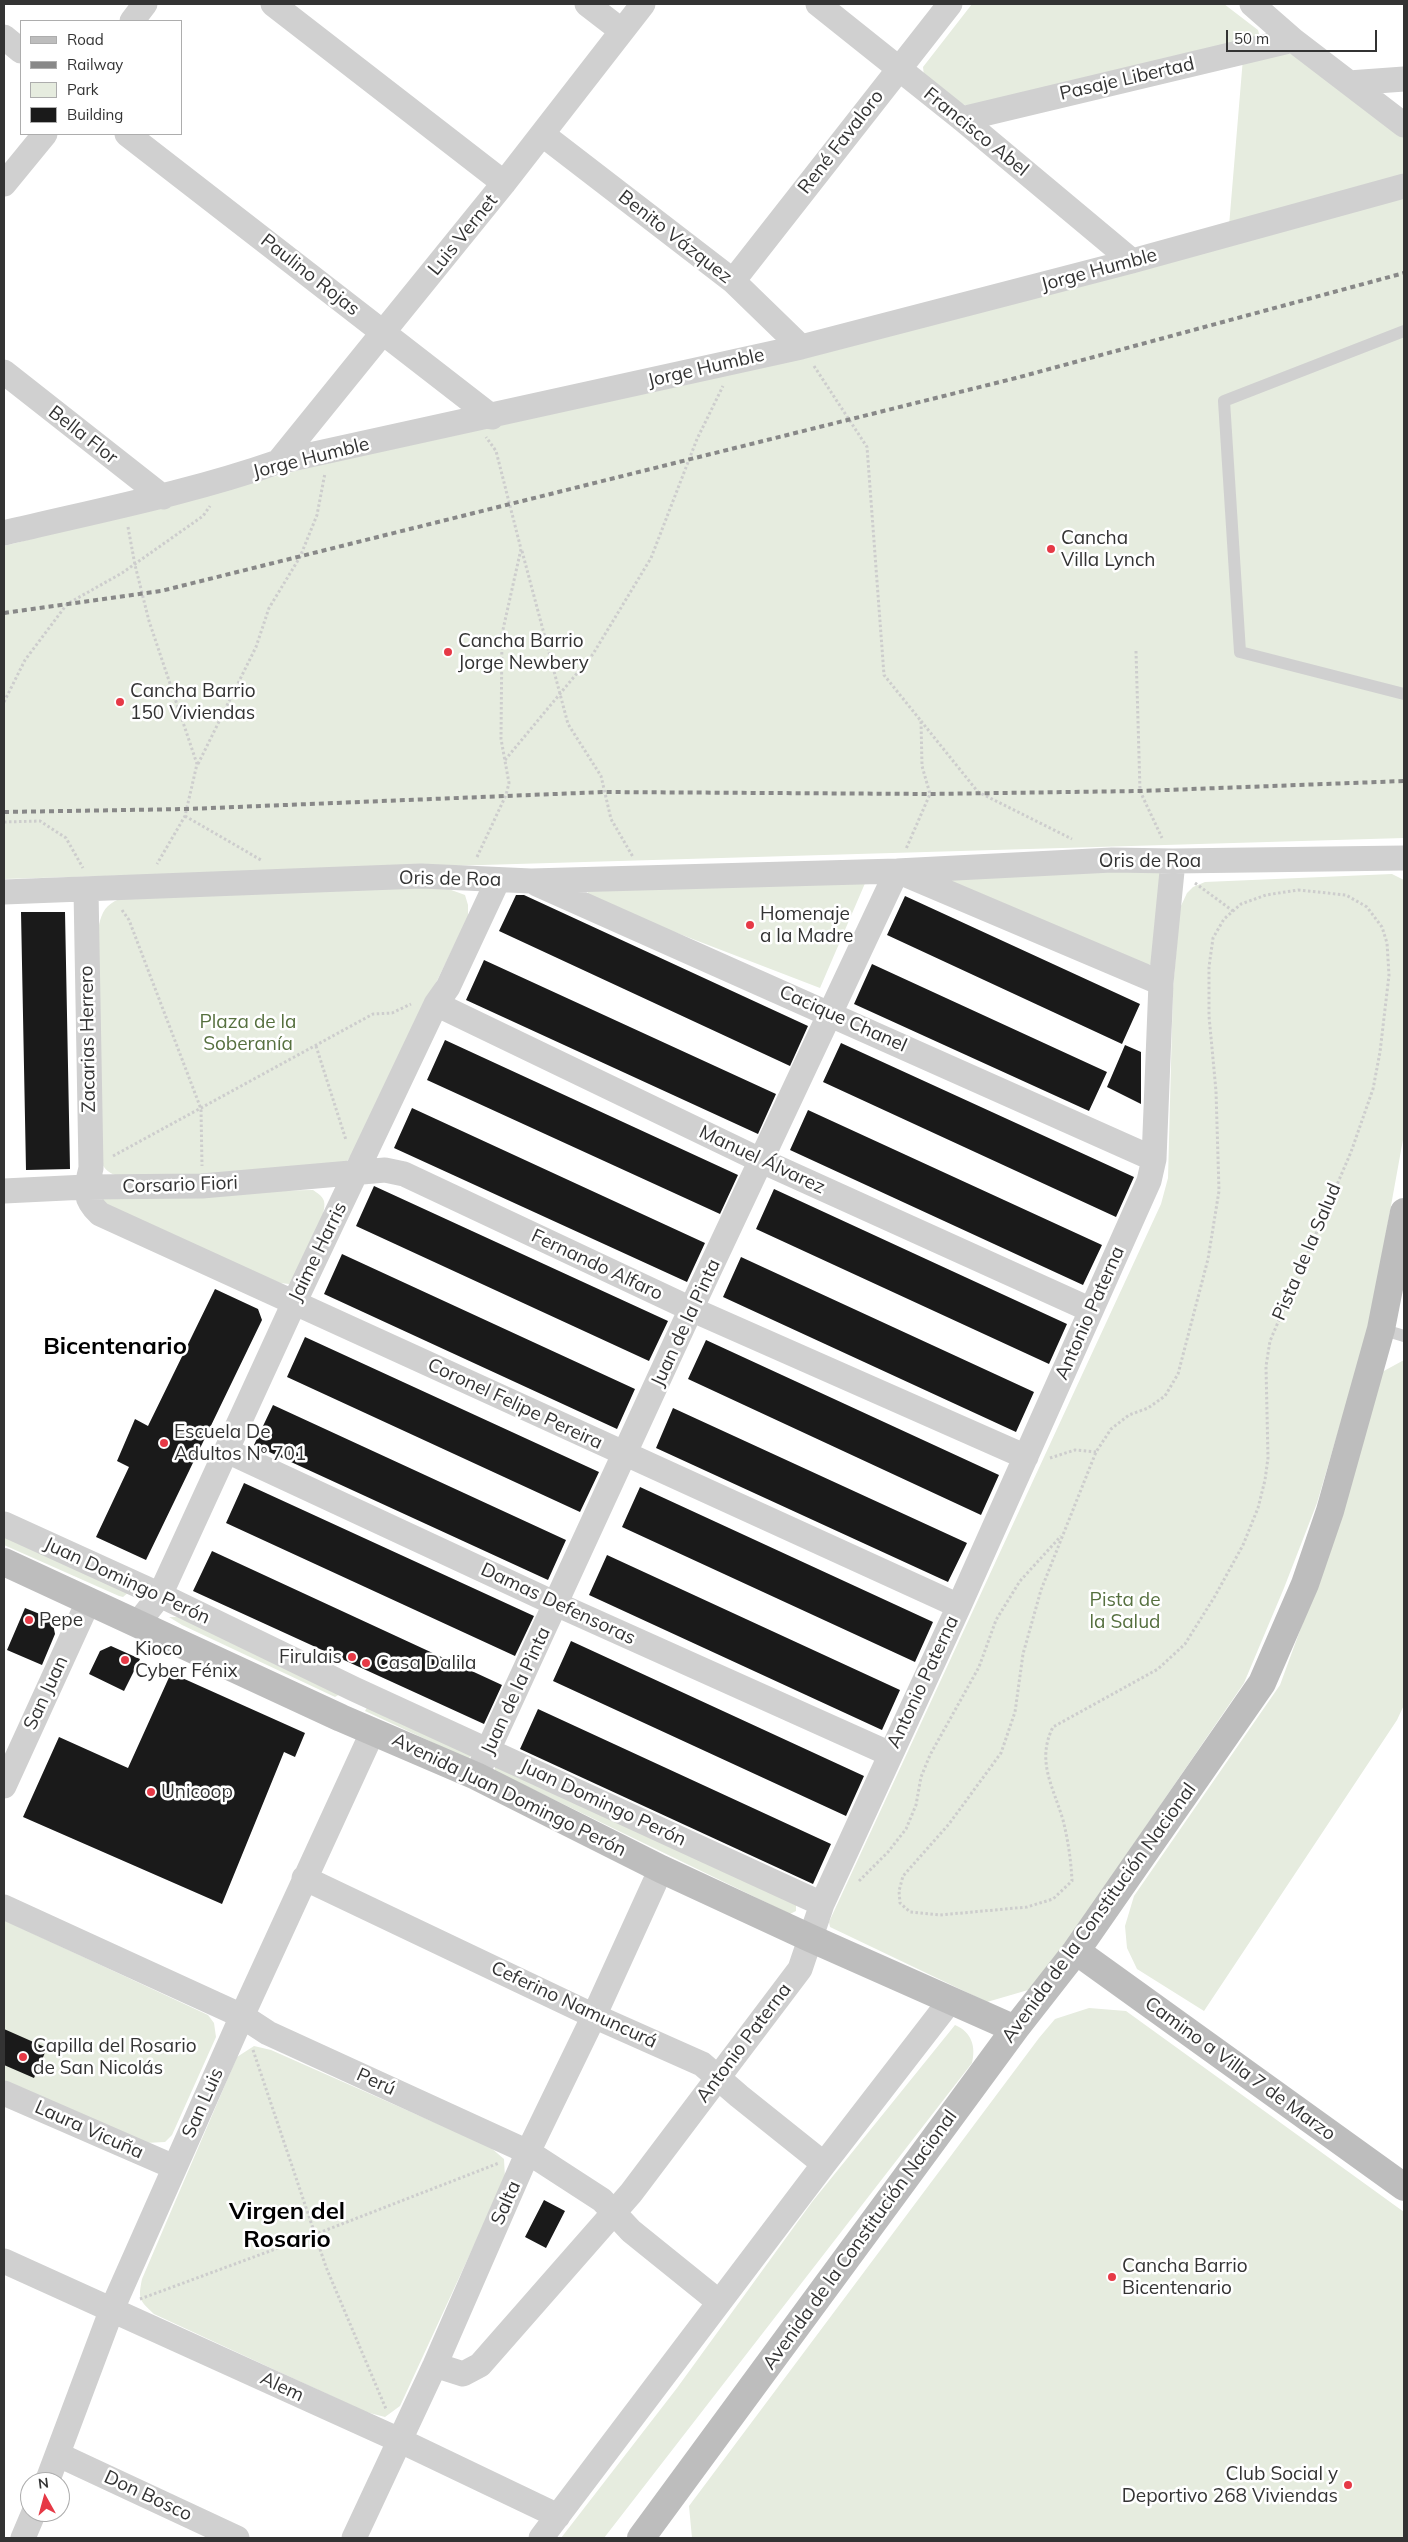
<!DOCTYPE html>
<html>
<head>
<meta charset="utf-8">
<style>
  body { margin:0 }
  #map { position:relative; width:1408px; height:2542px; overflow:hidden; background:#fff; font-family:Mulish,sans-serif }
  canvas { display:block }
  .frame { position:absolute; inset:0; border:5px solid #333; pointer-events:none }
  .legend { position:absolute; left:20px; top:20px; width:162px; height:115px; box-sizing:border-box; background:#fff; border:1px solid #adadad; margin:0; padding:6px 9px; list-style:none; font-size:15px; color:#333 }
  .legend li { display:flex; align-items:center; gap:10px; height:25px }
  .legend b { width:25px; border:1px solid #adadad }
  .north { position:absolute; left:20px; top:2472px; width:50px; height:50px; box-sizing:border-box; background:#fff; border:1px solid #adadad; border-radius:50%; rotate:353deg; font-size:14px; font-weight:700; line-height:20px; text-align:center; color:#333 }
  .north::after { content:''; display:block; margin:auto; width:18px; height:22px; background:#e63946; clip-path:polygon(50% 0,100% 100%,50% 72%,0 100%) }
  .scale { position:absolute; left:1226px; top:30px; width:151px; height:22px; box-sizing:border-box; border:2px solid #333; border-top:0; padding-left:6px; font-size:15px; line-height:18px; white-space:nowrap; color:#333; -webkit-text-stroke:4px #fff; paint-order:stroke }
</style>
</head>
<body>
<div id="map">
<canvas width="1408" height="2542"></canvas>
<div class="frame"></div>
<ul class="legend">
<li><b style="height:6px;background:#bdbdbd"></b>Road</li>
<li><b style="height:6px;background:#888"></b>Railway</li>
<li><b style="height:14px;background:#e6ecdf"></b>Park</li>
<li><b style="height:14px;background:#1a1a1a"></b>Building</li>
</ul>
<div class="north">N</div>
<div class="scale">50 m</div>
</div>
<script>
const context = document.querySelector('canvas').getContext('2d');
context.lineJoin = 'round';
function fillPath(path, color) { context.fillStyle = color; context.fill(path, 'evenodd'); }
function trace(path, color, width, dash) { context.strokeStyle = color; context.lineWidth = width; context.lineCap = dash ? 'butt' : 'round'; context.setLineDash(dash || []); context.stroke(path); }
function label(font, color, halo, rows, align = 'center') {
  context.font = font + ' Mulish,sans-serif'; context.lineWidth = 5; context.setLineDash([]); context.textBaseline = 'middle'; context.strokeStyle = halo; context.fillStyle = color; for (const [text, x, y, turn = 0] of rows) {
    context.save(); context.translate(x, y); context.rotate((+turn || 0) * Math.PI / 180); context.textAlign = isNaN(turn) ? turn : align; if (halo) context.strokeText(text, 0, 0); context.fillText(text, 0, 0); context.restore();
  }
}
const green = new Path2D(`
  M972 4H1224L1258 30 1260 37 967 106 956 101 924 76 923 67Z
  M1270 51 1291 54 1311 65 1404 138V177L1229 226 1243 58Z
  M1404 196V838L4 879V546L370 452Z
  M1161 871 1153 962 1149 965 952 887 949 878 952 874Z
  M1392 874 1404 880V1134L1369 1327 1317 1503 1284 1588 1244 1683 1035 1988 987 2002 830 1927 829 1922 1161 1204 1168 1178 1173 988 1180 908 1187 893 1193 887 1205 882Z
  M866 881 820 988 586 898 589 889Z
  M443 887 465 895 468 905V917L355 1149 346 1163 339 1167 128 1178C111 1175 104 1172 98 1155L99 925C102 911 106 905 119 899Z
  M313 1190C317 1193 322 1195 324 1201 328 1216 302 1263 295 1279L289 1284 280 1283 110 1210 102 1200 105 1194Z
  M1404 1360V1705L1397 1720 1204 2011 1137 1969 1127 1948 1125 1926 1134 1896 1280 1685 1343 1513 1382 1372Z
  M4 1534 129 1592 123 1597 119 1596 4 1545Z
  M169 1617H182L340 1694 335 1697 182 1625Z
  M370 1702 472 1755 468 1759 365 1711Z
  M495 1766 796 1904V1911L790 1914 495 1771Z
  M4 1920 208 2015 214 2023 216 2037 172 2135 165 2142 145 2143 4 2084Z
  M1089 2008 1126 2011 1404 2212V2538H692L689 2506 1039 2038 1055 2019Z
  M955 2025C972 2032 976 2047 972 2063L604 2538H561L677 2388 812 2202Z
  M254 2046 271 2050 490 2147 504 2159 505 2178 400 2406 385 2417 366 2412 154 2314C139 2300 138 2299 142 2279L237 2057Z`);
const building = new Path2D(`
  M516 895H524L808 1026 790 1066 499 931Z
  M905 896 1140 1004 1122 1044 887 935Z
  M21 912H65L70 1169 26 1170Z
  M484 960 776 1094 758 1134 466 1000Z
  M872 964 1107 1072 1089 1111 854 1004Z
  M445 1040 738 1175 720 1214 427 1080Z
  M841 1043 1134 1177 1116 1217 823 1082Z
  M1125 1045 1141 1052V1104L1107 1087Z
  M412 1108 705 1243 687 1282 394 1148Z
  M808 1110 1102 1245 1083 1285 790 1150Z
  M374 1186 668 1321 649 1361 356 1226Z
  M774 1189 1067 1324 1049 1364 756 1229Z
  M342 1254 635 1389 617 1429 324 1294Z
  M741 1257 1034 1392 1016 1432 723 1297Z
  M215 1289 258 1309 262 1320 146 1560 96 1537 129 1467 117 1461 135 1419 148 1426Z
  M305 1337 599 1472 580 1512 287 1377Z
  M706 1340 999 1475 981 1515 688 1379Z
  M273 1405 566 1540 548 1580 254 1445Z
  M673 1408 967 1543 948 1582 656 1448Z
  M244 1483 534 1616 515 1656 226 1523Z
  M640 1487 933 1622 915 1662 622 1527Z
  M212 1551 502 1685 484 1724 193 1591Z
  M607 1555 900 1690 882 1730 589 1595Z
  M25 1608 52 1619 55 1634 42 1665 7 1650Z
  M571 1641 864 1776 846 1816 553 1681Z
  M111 1646 140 1659 124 1691 89 1674 100 1651Z
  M171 1673 305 1733 295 1757 284 1752 222 1904 23 1817 59 1737 128 1768Z
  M538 1709 831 1844 813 1884 520 1749Z
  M4 2029 47 2048 34 2078 4 2065Z
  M544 2200 565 2211 546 2248 525 2237Z`);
const path = new Path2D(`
  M814 366 867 447 884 675 921 721 922 766 930 794 906 849
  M128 527 135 565 149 621 197 764 185 816 157 864
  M522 551 568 724 601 776 611 819 633 857
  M1136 651 1140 791 1162 838
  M4 702 25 660 67 604 122 573 203 516 210 506
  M921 721 978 792 1072 839
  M505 760 593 654 651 558 697 439 723 386
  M198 764 256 647 269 608 300 557 317 515 325 473
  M185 816 261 860
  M4 822 40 821 66 838 83 868
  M477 857 506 795 509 783 501 739 502 634 521 549 496 451 486 437
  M1195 883 1233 911
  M1298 890 1346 895 1367 907 1382 927 1387 943 1389 975 1380 1052 1373 1089 1351 1152 1270 1341 1266 1366 1268 1458 1265 1480 1258 1508 1243 1545 1215 1596 1185 1644 1158 1669 1053 1727C1036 1761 1053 1786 1063 1820 1068 1840 1071 1860 1072 1881L1053 1899 1027 1907 940 1915 910 1912 900 1903 899 1891 903 1876 949 1824 1001 1753 1015 1712 1023 1654 1041 1590 1096 1452 1111 1429 1129 1415 1148 1408 1165 1396 1178 1374 1208 1259 1219 1191 1216 1091 1209 1016V967L1213 938 1224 919 1241 904 1266 895Z
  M122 910 129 920 201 1109 202 1166
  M316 1046 346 1140
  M113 1156 373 1014 392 1013 411 1004
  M1050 1458 1075 1450 1096 1452
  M859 1881 888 1852 906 1829 916 1805 921 1777 930 1755 979 1667 996 1620 1020 1581 1061 1536
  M253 2050 326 2267 386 2409
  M140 2299 316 2234 499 2163`);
const lane = new Path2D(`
  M1404 331 1224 401 1240 652 1404 694
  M1381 1329 1404 1336`);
const street = new Path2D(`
  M273 4 504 183
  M587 4 622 31
  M818 4 962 119 1132 261
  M1252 4 1293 40 1404 125
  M132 21 145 4
  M4 37 21 51
  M1349 83 1404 79
  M962 119 1293 40
  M127 134 492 417
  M542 134 733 281 801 347
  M4 184 45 134
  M733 281 950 4
  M4 372 163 497
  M278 462 504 183 643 4
  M4 533C96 511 189 493 278 462L801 347 1132 261 1404 186
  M537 884 1154 1159
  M86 890 91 1168C86 1189 83 1198 100 1214L959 1606
  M4 892 421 876 531 881 897 871 1112 860 1173 861 1404 858
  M436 1004 762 1161 1091 1310
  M4 1191 86 1187 202 1186 385 1170 404 1174 691 1309 1026 1457
  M227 1451 556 1604 890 1754
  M4 1524 160 1595 354 1689 822 1904
  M138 1623 160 1595 294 1303 436 1004 448 987 498 880
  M476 1776 691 1309 897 871 1161 983
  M4 1786 89 1600
  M304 1878 594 2016 702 2064 739 2096 824 2164
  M4 1907 242 2016 268 2033 528 2152 602 2200 631 2231 719 2302
  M4 2093 174 2167
  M4 2261 399 2440 558 2516
  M435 2365 463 2374 480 2365 631 2193 800 1969 822 1904 959 1606 1149 1181 1154 1159 1161 983 1173 861
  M59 2455 237 2538
  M47 2482 112 2309 242 2016 373 1731
  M23 2538 34 2512
  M354 2538 435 2365 528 2152 594 2016 661 1869
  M541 2538 824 2164 950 2001`);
const secondary = new Path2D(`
  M4 1562 341 1718 476 1776 661 1869 810 1938 1015 2029
  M1076 1951 1404 2187
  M641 2538 1015 2029 1076 1951 1262 1683 1305 1584 1330 1511 1381 1329 1404 1212`);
const rail = new Path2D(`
  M4 613 161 591 1016 378 1404 273
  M4 812 187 809 604 792 930 794 1140 791 1404 781`);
const markers = [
  [1051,549,5,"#e63946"],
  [448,652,5,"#e63946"],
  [120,702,5,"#e63946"],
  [750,925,5,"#e63946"],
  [164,1443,5,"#e63946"],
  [29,1620,5,"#e63946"],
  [352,1657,5,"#e63946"],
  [125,1660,5,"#e63946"],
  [366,1663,5,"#e63946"],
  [151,1792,5,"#e63946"],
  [23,2057,5,"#e63946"],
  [1112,2277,5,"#e63946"],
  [1348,2485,5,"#e63946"]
];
const streetNames = [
  ["Pasaje Libertad",1127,79,-13],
  ["Francisco Abel",976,132,39],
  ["René Favaloro",841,142,-52],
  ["Luis Vernet",463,235,-51],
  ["Benito Vázquez",675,237,38],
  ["Jorge Humble",1099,270,-15],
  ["Paulino Rojas",310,275,38],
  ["Jorge Humble",706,368,-13],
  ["Bella Flor",83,435,38],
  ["Jorge Humble",311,458,-14],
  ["Oris de Roa",1150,861],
  ["Oris de Roa",450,879,1],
  ["Cacique Chanel",843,1019,24],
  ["Zacarias Herrero",88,1039,-91],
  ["Manuel Álvarez",762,1160,25],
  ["Corsario Fiori",180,1185,-2],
  ["Jaime Harris",318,1252,-64],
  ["Pista de la Salud",1307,1252,-67],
  ["Fernando Alfaro",597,1265,25],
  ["Antonio Paterna",1090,1313,-66],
  ["Juan de la Pinta",686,1323,-65],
  ["Coronel Felipe Pereira",515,1404,25],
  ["Juan Domingo Perón",127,1581,25],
  ["Damas Defensoras",558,1604,25],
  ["Antonio Paterna",923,1682,-65],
  ["Juan de la Pinta",516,1691,-65],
  ["San Juan",46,1693,-65],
  ["Avenida Juan Domingo Perón",509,1795,26],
  ["Juan Domingo Perón",603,1803,25],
  ["Avenida de la Constitución Nacional",1099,1913,-54],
  ["Ceferino Namuncurá",574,2005,25],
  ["Antonio Paterna",744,2043,-53],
  ["Camino a Villa 7 de Marzo",1240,2069,36],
  ["Perú",376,2082,24],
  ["San Luis",203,2103,-66],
  ["Laura Vicuña",89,2130,24],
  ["Salta",506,2203,-66],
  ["Avenida de la Constitución Nacional",860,2240,-54],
  ["Alem",282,2387,25],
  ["Don Bosco",148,2496,25]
];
const poiNames = [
  ["Cancha",1061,538],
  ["Villa Lynch",1061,560],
  ["Cancha Barrio",458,641],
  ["Jorge Newbery",458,663],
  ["Cancha Barrio",130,691],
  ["150 Viviendas",130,713],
  ["Homenaje",760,914],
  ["a la Madre",760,936],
  ["Escuela De",174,1432],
  ["Adultos Nº 701",174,1454],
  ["Pepe",39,1620],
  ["Kioco",135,1649],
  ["Cyber Fénix",135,1671],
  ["Firulais",342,1657,"right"],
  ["Casa Dalila",376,1663],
  ["Unicoop",161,1792],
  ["Capilla del Rosario",33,2046],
  ["de San Nicolás",33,2068],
  ["Cancha Barrio",1122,2266],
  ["Bicentenario",1122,2288],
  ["Club Social y",1338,2474,"right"],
  ["Deportivo 268 Viviendas",1338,2496,"right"]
];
const parkNames = [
  ["Plaza de la",248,1022],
  ["Soberanía",248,1044],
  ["Pista de",1125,1600],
  ["la Salud",1125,1622]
];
const districtNames = [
  ["Bicentenario",115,1347],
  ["Virgen del",287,2212],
  ["Rosario",287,2240]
];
fillPath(green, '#e6ecdf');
fillPath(building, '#1a1a1a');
trace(path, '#cdcdcd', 3, [2.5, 2.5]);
trace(lane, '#d0d0d0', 12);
trace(street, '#d0d0d0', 25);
trace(secondary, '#bdbdbd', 28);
trace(rail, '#888', 4, [5, 4]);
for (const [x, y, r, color] of markers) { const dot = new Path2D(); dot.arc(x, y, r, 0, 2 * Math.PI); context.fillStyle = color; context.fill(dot); trace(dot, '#fff', 2); }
label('19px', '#333', '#fff', streetNames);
label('19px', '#333', '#fff', poiNames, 'left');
label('19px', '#56703f', '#fff', parkNames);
label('bold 24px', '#000', '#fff', districtNames);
</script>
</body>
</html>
